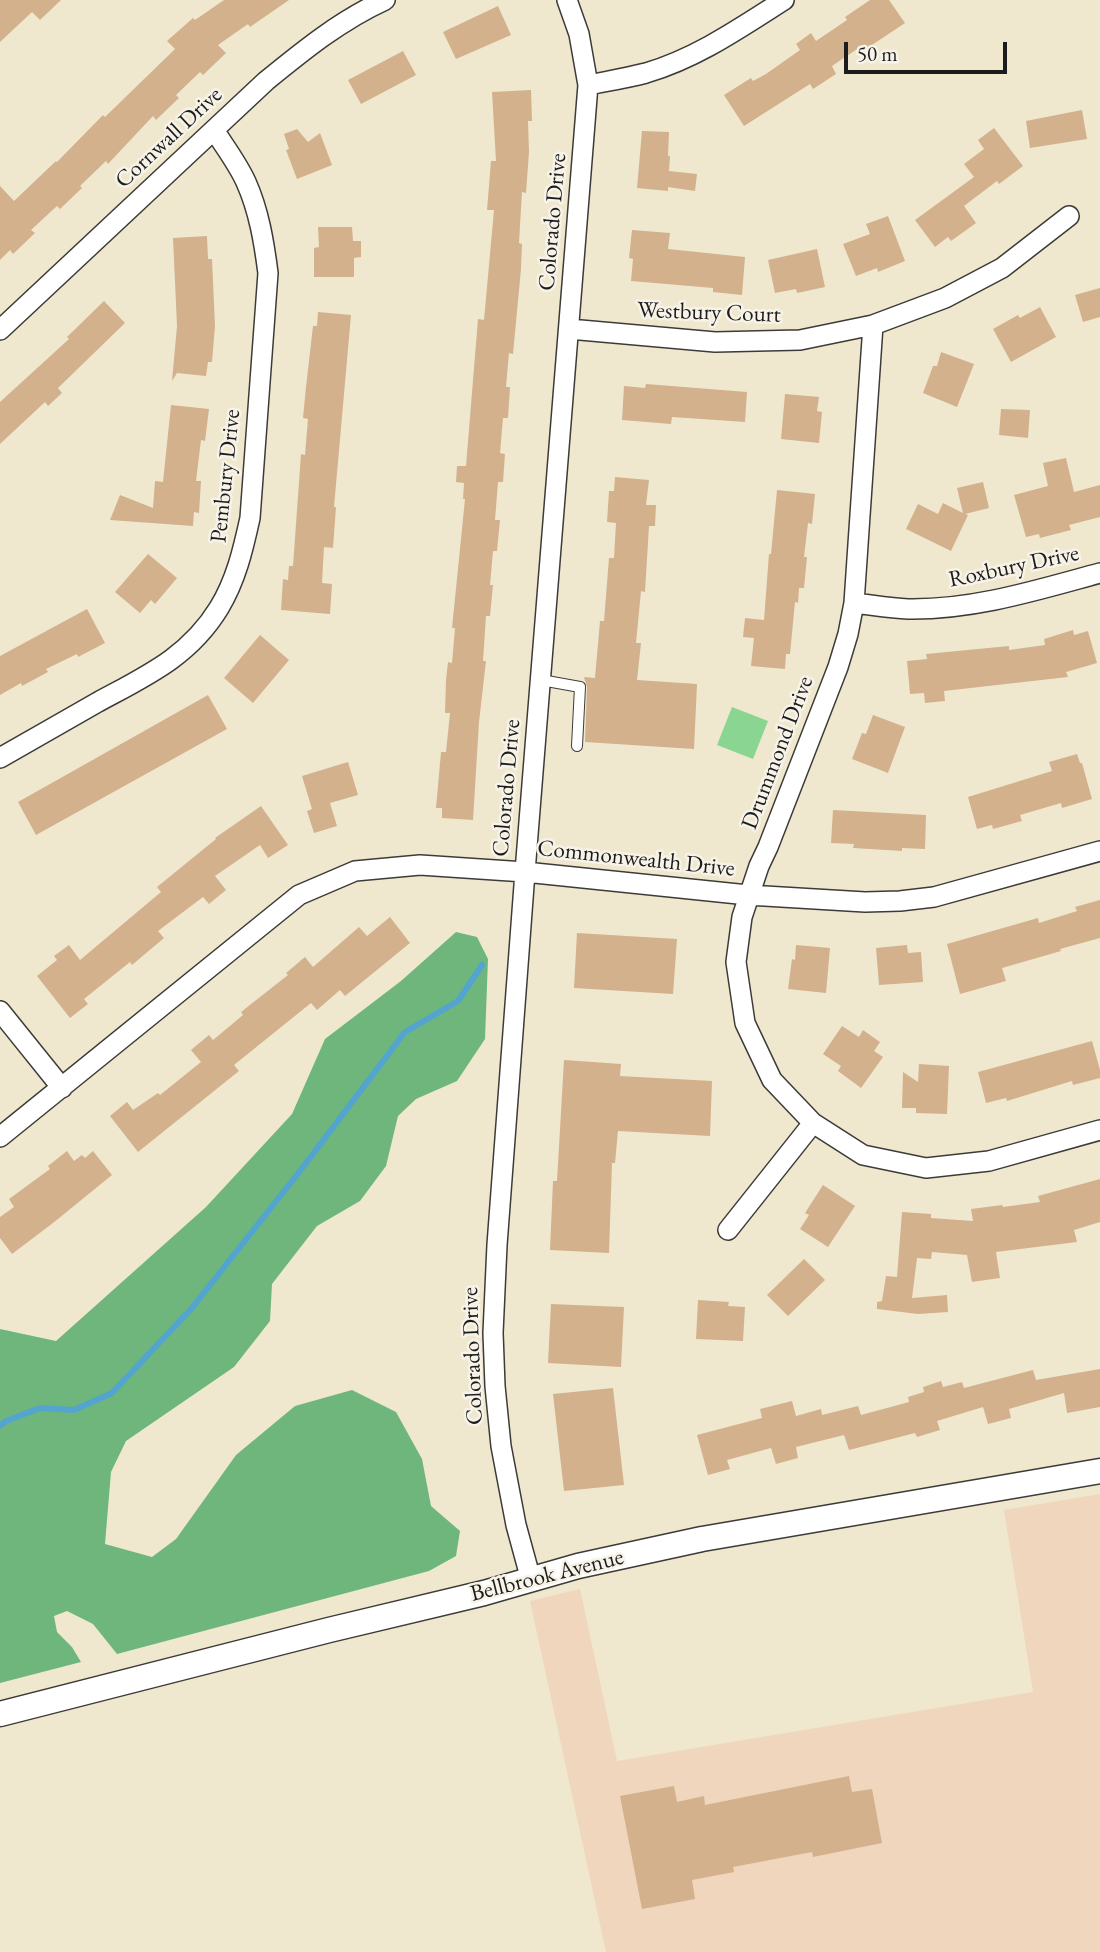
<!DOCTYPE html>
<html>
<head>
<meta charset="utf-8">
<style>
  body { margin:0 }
  #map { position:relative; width:1100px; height:1952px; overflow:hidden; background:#efe8cf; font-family:"EB Garamond",serif }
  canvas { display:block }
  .scale { position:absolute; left:844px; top:42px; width:163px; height:32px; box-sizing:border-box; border:4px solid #1c1c1c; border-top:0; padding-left:9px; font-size:21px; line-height:24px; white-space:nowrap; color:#1c1c1c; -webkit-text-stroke:5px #f7f3e8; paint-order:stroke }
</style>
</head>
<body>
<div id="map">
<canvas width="1100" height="1952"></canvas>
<div class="scale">50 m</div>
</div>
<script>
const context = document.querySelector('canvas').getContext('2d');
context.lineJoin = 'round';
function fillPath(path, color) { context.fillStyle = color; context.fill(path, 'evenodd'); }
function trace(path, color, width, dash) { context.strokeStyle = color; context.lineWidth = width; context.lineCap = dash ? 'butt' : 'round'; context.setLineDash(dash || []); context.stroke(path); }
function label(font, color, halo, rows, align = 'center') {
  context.font = font + ' "EB Garamond",serif'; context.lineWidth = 5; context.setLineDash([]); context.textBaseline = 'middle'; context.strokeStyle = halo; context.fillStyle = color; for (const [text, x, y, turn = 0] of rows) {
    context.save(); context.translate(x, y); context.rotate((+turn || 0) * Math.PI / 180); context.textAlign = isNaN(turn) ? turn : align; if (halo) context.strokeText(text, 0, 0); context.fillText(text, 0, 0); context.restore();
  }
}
const built = new Path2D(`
  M1100 1494V1952H606L530 1601 580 1589 617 1761 1033 1692 1004 1510Z`);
const green = new Path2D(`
  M732 707 768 721 753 759 717 745Z`);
const forest = new Path2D(`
  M456 932 477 937 488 959 485 1039 457 1081 416 1099 398 1116 386 1166 360 1201 317 1226 272 1284 270 1321 234 1367 126 1441 111 1472 105 1544 152 1557 176 1539 236 1455 295 1406 352 1390 396 1412 422 1459 431 1506 460 1531 456 1556 429 1571 117 1654 93 1624 67 1611 54 1616 57 1632 72 1647 81 1662 0 1683V1329L56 1341 206 1207 292 1114 325 1039 401 981Z`);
const stream = new Path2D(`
  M0 1426 6 1421 40 1408 74 1410 112 1393 191 1309 300 1171 405 1032 458 1001 482 965`);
const building = new Path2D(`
  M0 0H61L40 20 32 12 0 42Z
  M224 0H289L250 27 248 24 218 45 226 53 203 75 200 72 176 95 179 98 156 120 153 116 108 164 106 161 80 186 82 188 60 209 57 206 31 230 35 233 13 254 10 250 0 260V186L14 201 56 161 57 162 103 115 105 117 175 49 167 41 193 18 195 20Z
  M870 0H889L905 23 866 49 863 45 832 66 836 74 813 89 810 84 744 126 724 95 751 78 753 81 766 74 800 50 796 44 811 33 816 41 847 20 845 17Z
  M498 6 511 35 456 59 443 32Z
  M403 51 416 75 361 104 348 80Z
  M531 90 532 121H528L529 152 526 193 522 192 519 243 522 244 521 269 513 354 509 353 506 387H510L508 418H503L500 453 505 454 503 482H498L495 520H500L497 551H493L490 585H493L490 616H486L483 661H486L479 722 473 820 442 818V808H436L441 752H446L450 713H445L446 680 448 662 452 663 455 628H452L465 499H463L464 483 456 482 457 466H466L478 319 484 320 494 210H487L491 161H496L492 92Z
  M1082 110 1087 139 1030 148 1026 121Z
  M994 128 1023 166 999 184 997 181 964 206 976 223 951 241 948 237 935 247 915 220 974 177 964 164 984 149 978 140Z
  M297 129 308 142 320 133 332 165 297 179 286 150 289 149 284 134Z
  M642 131 669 132 668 156H670L669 171 697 174 695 191 668 187V191L637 188Z
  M888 216 905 261 878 272 877 268 856 276 843 244 870 234 866 224Z
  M318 227H352L353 241H361V257L354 258V277H314V248L319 247Z
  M632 230 670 233 668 249 745 257 742 295 713 292V288L631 281 633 259 629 258Z
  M207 236 208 259H212L215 326 212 362H208L206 376 177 373 172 381 177 326 173 238Z
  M817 249 825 287 797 293 796 289 775 293 768 260Z
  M1100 288V317L1083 322 1075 295Z
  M104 301 125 323 58 388 62 393 48 406 45 402 0 444V402L69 339 67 337Z
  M1040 307 1056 337 1011 362 993 329 1018 315 1020 318Z
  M318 312 351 315 334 507H336L333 548 324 547 322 583 332 584 330 614 281 610 283 579 288 580 289 566H293L301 454 305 455 308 419 303 418 306 387 313 326H317Z
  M941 352 974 364 957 407 923 393 933 366H937Z
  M646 384 747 392 745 422 672 417 671 424 622 420 624 386 645 388Z
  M785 394 819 397 817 411 822 412 819 443 781 439Z
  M171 405 209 409 205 441 201 440 196 481H201L199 513 194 512 193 526 110 520 120 495 153 508 155 481 163 482Z
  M1001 409 1030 410 1028 438 999 435Z
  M1066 458 1074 492 1100 485V517L1069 525 1071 530 1040 538 1039 534 1026 537 1014 495 1048 486 1043 463Z
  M615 477 649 480 646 505H656L655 526H649L645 592 641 591 636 643H641L637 680 697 684 694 749 585 742 587 687 584 677 595 678 600 621H604L609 558H614L616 523 607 522 609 491H614Z
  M983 482 989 508 965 514 968 515 951 551 906 529 918 504 938 514 943 503 963 513 957 488Z
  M777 490 815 494 812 524 808 523 804 557H807L804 588H799L798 603 795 602 790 654H786L785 669 751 666 754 638 743 637 745 618 764 620 769 554H771Z
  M148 554 177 578 155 604 151 600 140 613 115 592Z
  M87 609 105 643 78 657 77 654 46 669 48 672 22 686 21 683 0 695V656Z
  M1073 630 1074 635 1088 631 1097 663 1066 672 1068 677 944 691 945 701 925 703 924 693 910 694 907 661 927 659 926 654 1009 646V650L1045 645 1044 639Z
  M260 635 289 660 253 703 224 678Z
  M208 695 227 729 36 835 18 802Z
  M873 715 905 727 888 773 852 759 862 733 866 734Z
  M1077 754 1080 763H1082L1092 799 1062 808 1061 803 1020 815 1022 821 993 829 992 825 977 829 968 797 1052 771 1049 762Z
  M348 762 358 795 330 803 337 826 314 833 307 811 312 809 302 776Z
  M261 806 288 845 268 858 260 845 215 876 226 890 209 904 203 897 158 931 164 938 132 965 130 962 84 999 88 1004 70 1018 37 976 57 960 54 956 69 945 80 960 161 892 157 887 216 839 215 838Z
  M833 810 926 815 925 849 902 848V851L853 848 854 844 831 843Z
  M1100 900V938L1060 949 1061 951 1002 968 1006 981 960 994 947 944 1038 918 1039 923 1077 911 1075 907Z
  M390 917 410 943 345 996 340 990 317 1010 311 1003 234 1065 239 1071 138 1152 110 1116 127 1102 133 1110 158 1093 160 1095 201 1062 191 1050 209 1035 213 1040 243 1015 241 1012 288 975 286 973 305 957 313 967 359 927 367 936Z
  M577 933 677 939 673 994 574 988Z
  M796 945 830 948 826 993 788 989 792 959 795 960Z
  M907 945 908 953 921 952 923 982 879 985 876 948Z
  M842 1026 859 1037 863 1030 880 1042 874 1051 883 1057 861 1088 838 1071 841 1066 823 1054Z
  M1092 1041 1100 1070V1078L1073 1085 1072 1081 1007 1101 1006 1098 986 1103 978 1072Z
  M564 1060 621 1064 620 1076 712 1081 710 1136 618 1131 615 1163H612L609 1253 550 1250 553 1181H557Z
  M919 1064 949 1066 947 1114 916 1113V1108H902L903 1072 918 1082Z
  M67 1151 74 1161 82 1155 85 1158 93 1151 112 1175 53 1223 12 1254 0 1238V1217L14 1207 9 1199 50 1169 48 1166Z
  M1100 1179V1222L1074 1230 1077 1242 996 1252 1000 1278 972 1282 967 1255 932 1252 931 1259 917 1258 912 1298 947 1295 948 1312 918 1314 877 1309V1302L882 1301 886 1276 897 1277 902 1212 931 1214V1218L973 1221 971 1209 1002 1205 1003 1207 1040 1202 1038 1196Z
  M823 1185 855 1206 828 1247 800 1229 809 1215 805 1213Z
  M804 1259 825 1280 788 1316 767 1295Z
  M698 1300 729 1302 728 1306 745 1307 743 1341 696 1339Z
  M551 1304 624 1307 621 1367 548 1363Z
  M1100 1369V1407L1067 1413 1064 1393 1009 1409 1011 1418 988 1424 983 1407 937 1421 940 1430 917 1437 915 1433 849 1450 844 1435 796 1447 798 1458 776 1464 771 1448 727 1460 730 1469 708 1475 697 1435 762 1418 760 1409 792 1401 796 1416 821 1409 822 1415 858 1406 861 1415 909 1402 908 1397 924 1392 923 1387 941 1381 943 1387 962 1382 964 1388 1033 1370 1036 1380Z
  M613 1388 624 1485 564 1491 553 1394Z
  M849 1776 852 1792 872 1789 882 1843 813 1857 812 1852 733 1867 734 1872 692 1880 695 1899 642 1909 620 1796 674 1786 677 1802 704 1796 705 1805Z`);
const service = new Path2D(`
  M541 680 580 687 577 746`);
const minor = new Path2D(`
  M588 85C608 81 627 78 646 73 697 58 740 28 784 0
  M873 325 854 603 848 634 838 667 768 847 759 866 742 917 736 962 745 1023 772 1080 813 1123 863 1155 926 1168 989 1161 1100 1130
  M569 329 715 342 800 340 873 325 945 298 1002 268 1069 216
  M0 330 266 81C304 50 341 20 385 0
  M854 603C872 605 890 608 908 609 974 610 1037 590 1100 573
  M0 758C33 739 65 721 98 702 146 676 189 657 219 608 236 580 243 550 250 518L268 273C264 242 259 211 246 182 238 164 225 147 214 130
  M0 1011 62 1088
  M0 1137 299 895 355 871 420 865 525 872 748 895 865 902 900 901 934 897 1100 851
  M728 1230 813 1123
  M531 1580 516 1525 501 1446 495 1386 493 1333 497 1245 525 872 588 85 579 34 567 0`);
const tertiary = new Path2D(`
  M0 1714 329 1630 484 1593 578 1566 702 1539 1100 1471`);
const streetNames = [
  ["Cornwall Drive",169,138,-43],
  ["Colorado Drive",553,222,-85],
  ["Westbury Court",709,313,2],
  ["Pembury Drive",226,476,-84],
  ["Roxbury Drive",1014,567,-12],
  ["Drummond Drive",778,753,-69],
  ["Colorado Drive",507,788,-85],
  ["Commonwealth Drive",636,859,6],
  ["Colorado Drive",473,1356,-92],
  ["Bellbrook Avenue",547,1576,-14]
];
fillPath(built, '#f0d6bc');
fillPath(green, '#8ad592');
fillPath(forest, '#6fb67c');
trace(stream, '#53a4ce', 6);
fillPath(building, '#d3b18c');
trace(service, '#3c3b37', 12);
trace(minor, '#3c3b37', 22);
trace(tertiary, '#3c3b37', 27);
trace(service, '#fff', 10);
trace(minor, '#fff', 19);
trace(tertiary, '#fff', 24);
label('23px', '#1c1c1c', '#f7f3e8', streetNames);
</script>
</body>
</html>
